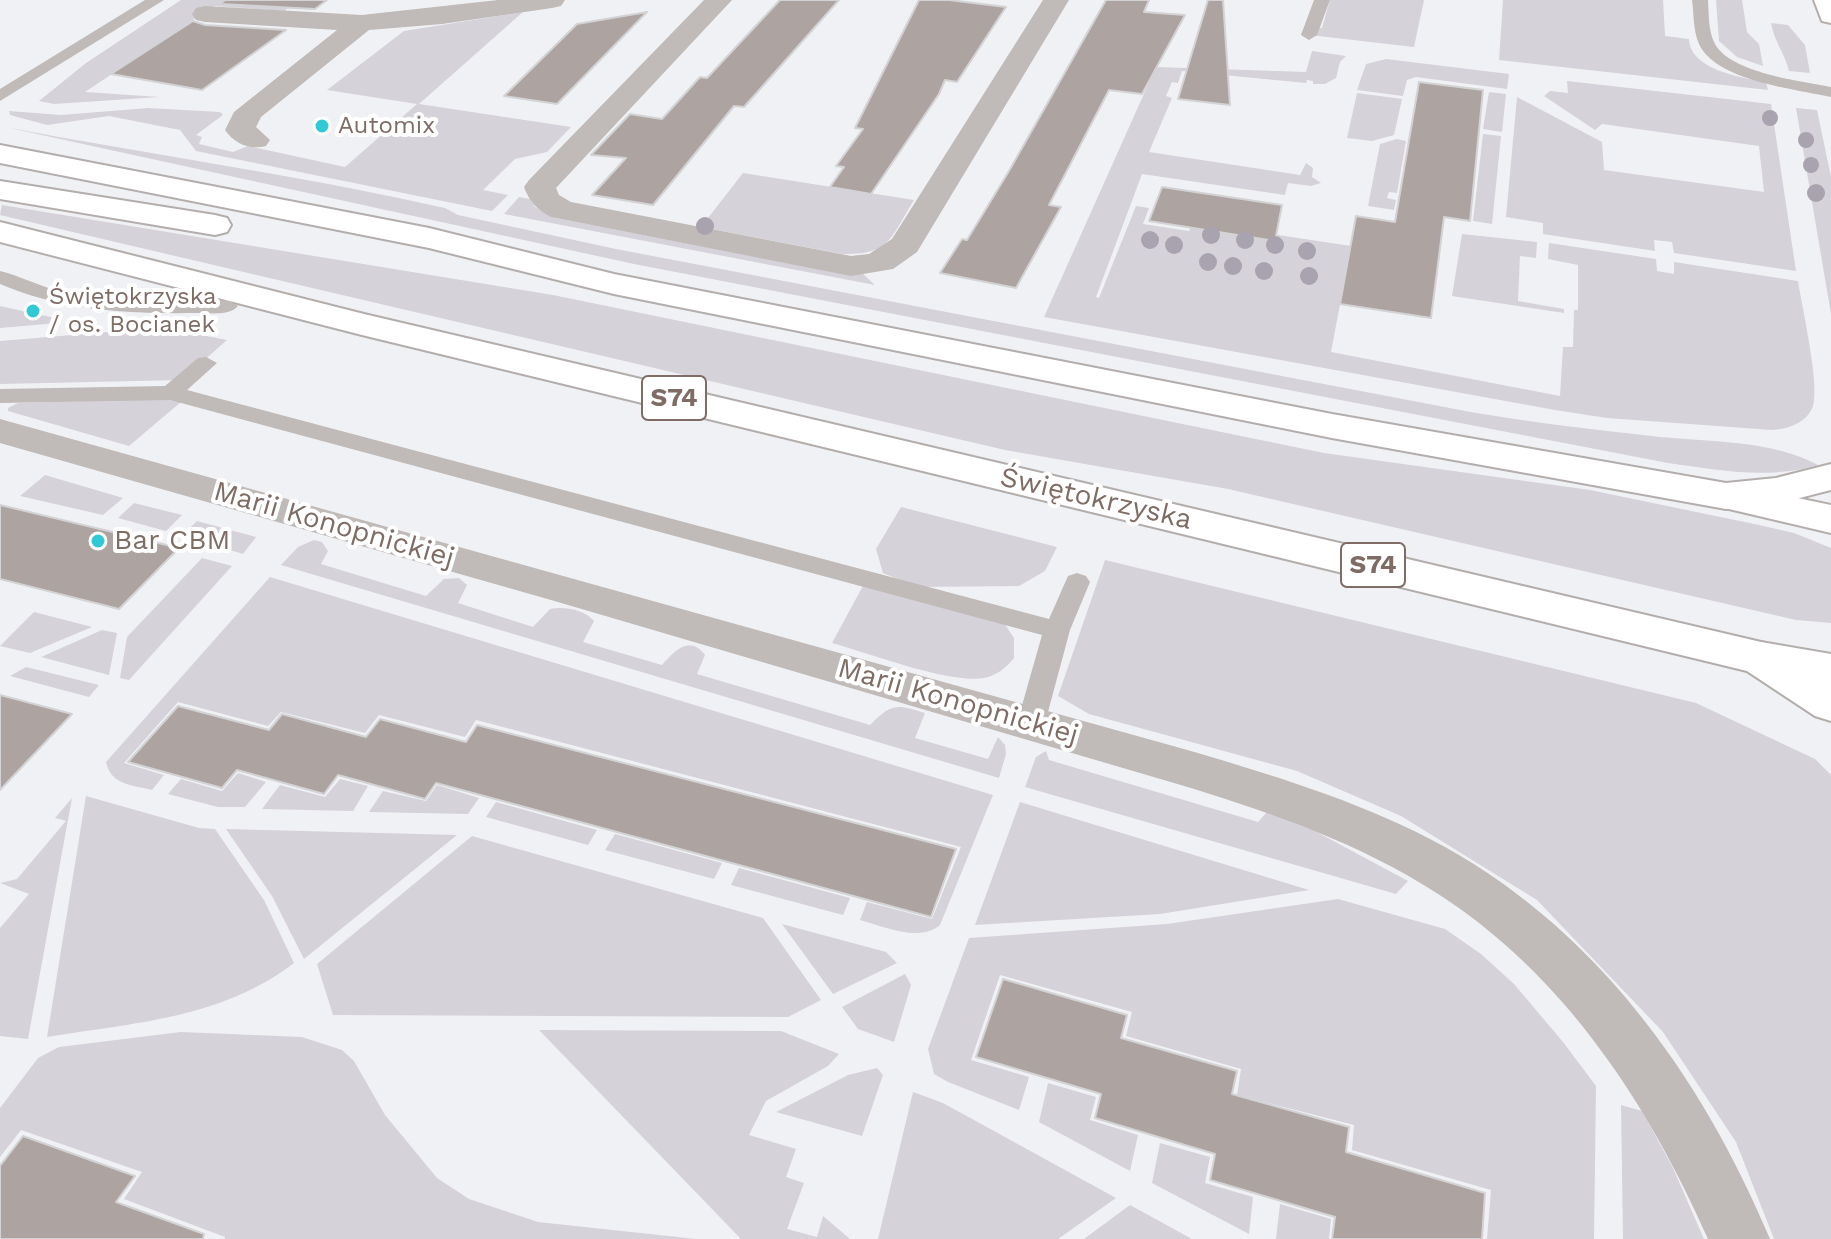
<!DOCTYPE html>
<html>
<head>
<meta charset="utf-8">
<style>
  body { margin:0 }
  canvas { display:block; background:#f0f1f4 }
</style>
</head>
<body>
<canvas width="1831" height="1239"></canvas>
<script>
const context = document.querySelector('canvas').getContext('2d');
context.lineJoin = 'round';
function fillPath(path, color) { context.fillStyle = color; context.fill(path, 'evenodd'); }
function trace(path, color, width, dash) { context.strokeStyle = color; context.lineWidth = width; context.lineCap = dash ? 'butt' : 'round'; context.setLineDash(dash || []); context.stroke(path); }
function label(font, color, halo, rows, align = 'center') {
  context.font = font + ' "Work Sans",sans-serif'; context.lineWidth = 8; context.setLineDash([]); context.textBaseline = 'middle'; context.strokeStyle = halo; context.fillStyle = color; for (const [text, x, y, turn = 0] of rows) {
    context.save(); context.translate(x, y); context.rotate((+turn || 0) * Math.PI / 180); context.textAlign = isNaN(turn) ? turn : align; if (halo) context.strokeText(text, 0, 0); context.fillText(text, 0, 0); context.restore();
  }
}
const green = new Path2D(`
  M181 0H300L284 11 214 6 85 92 160 97 54 104 39 101 86 63Z
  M1330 0H1424L1414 47 1301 34 1305 26 1322 28Z
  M1503 0H1663L1665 36 1689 39C1690 70 1743 78 1766 82L1768 90 1499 60Z
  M1716 0H1742L1747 32 1759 44 1763 66 1737 57 1719 41Z
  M523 12 419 104 571 127 547 152 515 159 483 190 508 195 492 211 196 151 180 130 109 116 47 125 10 115 9 111 61 115 148 108 220 112 223 115 196 135 202 137 199 144 233 152 248 146 345 167 417 104 327 90 404 31Z
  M1771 23 1788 25 1805 45 1810 73 1789 71C1785 54 1774 41 1771 23Z
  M1312 51 1346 56 1340 62 1336 78 1325 84H1313V81L1307 80 1306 83 1182 71 1178 83 1172 82 1166 96 1172 98 1149 152 1300 175 1306 163 1313 168 1312 177 1321 183 1311 186 1288 183 1285 195 1142 174 1096 297 1099 298 1136 206 1149 208 1143 224 1189 231 1192 222 1351 246 1331 352 1560 396 1563 347H1573L1574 310H1578V265L1548 259 1549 243 1656 259 1657 271 1674 274V262L1798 281C1802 307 1820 385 1813 406 1807 423 1788 429 1772 430L1607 418 1555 410 1044 317 1156 67 1306 72Z
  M1386 59 1509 74 1507 89 1416 77 1407 80 1403 96 1357 90 1366 64Z
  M1567 81 1771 104 1796 271 1674 253 1672 242 1654 240 1655 251 1543 234V223L1506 217 1517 97 1602 142 1604 170 1764 192 1759 146 1602 124 1595 130 1544 96 1550 91 1568 93Z
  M1489 92 1506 94 1502 132 1483 129Z
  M1357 93 1402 99 1394 135 1372 141 1347 138Z
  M1796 108 1817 110 1831 177V314Z
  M5 127C152 155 299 175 445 208L458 215 616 249 1476 413C1537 423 1598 430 1660 437 1712 442 1771 440 1818 465 1768 480 1718 470 1668 463L634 264Z
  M1483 134 1501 136 1492 224 1473 221Z
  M1397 139 1406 141 1397 193 1389 192 1387 198 1396 200 1394 210 1368 206 1380 144Z
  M743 173 914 200C890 238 891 255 842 254L701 227Z
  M519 197 530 199 535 207 556 218 756 257 862 273 875 285 504 214Z
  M2 205 553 295 1324 453 1590 490 1759 525 1794 533 1831 548V623L1796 620 1228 489 1005 450 0 215Z
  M1462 234 1537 242 1536 258 1520 256 1518 301 1564 309V313L1452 296Z
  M0 306 55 318 58 323 0 328Z
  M120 331 201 335 227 340 182 380 0 384V341Z
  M163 399 181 402 129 446 8 411V408L18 403Z
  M45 475 123 498 103 515 20 496Z
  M134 503 182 515 166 531 118 518Z
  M901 507 1057 547 1045 571 1019 586 917 587 883 573 876 549Z
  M197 521 256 537 243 554 182 535Z
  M314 540 322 542 328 551 321 564 426 596 444 579 459 578 467 585 458 603 533 627 550 609C564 606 585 610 594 621L583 642 662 665C674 652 689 634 705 655L697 674 870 725C892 703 896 704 925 713L915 738 988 759 998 737 1005 745 1006 754 999 778 281 565 298 547Z
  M202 558 232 566 129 680 120 678 127 637Z
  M1105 560 1696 703 1815 759 1831 775V1239H1774L1736 1142 1663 1032 1537 900 1401 816 1297 771 1089 714 1058 696Z
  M270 577 993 795 940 925C919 943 883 926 860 920L867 902 932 919 961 847 476 720 465 737 379 715 365 733 281 712 268 726 178 702 124 763 164 775 152 790C132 785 111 785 106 762Z
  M864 584 1004 623 1014 638V658C1007 667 996 676 984 678 948 684 869 653 832 643Z
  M34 612 92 627 30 653 0 646Z
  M102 630 117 633 109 675 41 657Z
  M26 667 99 685 89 697 10 676Z
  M1046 751 1049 760 1258 822 1267 812 1313 830 1408 881 1396 894 1025 787 1036 757Z
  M238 773 266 782 245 807H218L168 794 181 779 222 791Z
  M340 779 368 786 353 811 262 809 280 785 325 797Z
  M437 785 479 798 468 814 369 812 383 791 426 801Z
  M86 796 199 828 215 829 264 900 294 963C223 1018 133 1023 47 1037Z
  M72 798 28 1039 0 1036V928L29 894 0 883 17 879 66 821 55 818Z
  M496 802 597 830 588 845 486 817Z
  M1020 802 1309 890 1160 914 975 925Z
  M226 829 457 835 304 959 272 896Z
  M615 834 722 863 714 879 605 850Z
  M472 836 763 918 821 1000 788 1017 333 1015 317 964Z
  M739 868 850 898 843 915 731 885Z
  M1338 899 1445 929 1481 954 1514 984 1563 1042 1596 1086 1594 1239H1487L1491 1190 1352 1150 1354 1125 1237 1095 1241 1069 1126 1036 1132 1012 1000 975 971 1060 1029 1077 1019 1110 948 1082 934 1074 928 1049 969 938 1167 924Z
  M782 924 886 952 897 963 833 994Z
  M905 974 911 985 894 1042 858 1029 842 1007Z
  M539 1030 781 1031 839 1054 828 1066 766 1101 749 1135 796 1149 786 1177 804 1183 787 1229 817 1237 823 1216 850 1239H741Z
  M181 1032 302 1037 342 1050 354 1061 385 1115 437 1178 469 1199 538 1222 696 1239H225V1237L124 1199 142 1172 21 1130 0 1157V1108L38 1058 59 1047Z
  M877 1068 883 1075 862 1136 776 1112 848 1075Z
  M1048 1083 1096 1097 1090 1120 1138 1135 1130 1171 1039 1122Z
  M913 1092 943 1103 1116 1198 1058 1239H878Z
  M1621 1105 1642 1111 1673 1168 1704 1239H1623Z
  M1160 1143 1210 1157 1205 1183 1253 1197 1249 1234 1152 1183Z
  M1280 1204 1331 1219 1329 1239H1276Z
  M1130 1205 1192 1239H1084Z`);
const building = new Path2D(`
  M225 0H327L315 9 220 4Z
  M780 0H839L744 107 734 106 653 205 592 195 626 158 591 155 630 114 662 119 700 77 707 78Z
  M919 0H949L1006 7 957 82 945 80 939 94 871 194 830 187 844 167 836 166 863 129 855 128Z
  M1106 0H1149L1144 12 1185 15 1142 94 1109 90 1049 205 1061 207 1016 288 940 273 962 239 967 240 1009 171Z
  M1208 0H1223L1230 105 1178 99Z
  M647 12 557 104 504 96 577 24Z
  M193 21 205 25 286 30 202 90 111 74Z
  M1419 82 1483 90 1470 221 1444 217 1431 318 1340 304 1356 216 1395 222Z
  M1162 187 1282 205 1275 241 1149 221Z
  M0 505 179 548 119 609 0 579Z
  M0 695 72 714 0 790Z
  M178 706 269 730 282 714 366 737 380 719 466 742 477 725 956 849 931 917 436 783 425 799 338 775 324 794 237 770 222 788 128 762Z
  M1003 979 1127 1015 1121 1038 1237 1071 1232 1094 1349 1127 1346 1152 1485 1193 1482 1239H1332L1335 1217 1210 1180 1215 1154 1095 1118 1101 1094 976 1057Z
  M23 1136 135 1176 116 1202 204 1234 203 1239H0V1166Z`);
const service = new Path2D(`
  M145 0H164L0 101V89Z
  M1314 0H1330L1317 35 1309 40 1301 35Z
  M1692 0H1708C1709 14 1708 31 1715 44 1731 73 1801 81 1831 87V97C1795 89 1716 81 1699 44 1693 30 1694 14 1692 0Z
  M0 271C20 276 39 286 59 291 114 304 172 301 228 300L238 306C230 316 210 313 197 313 129 314 63 311 0 284Z
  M206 357 217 363 187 390 1049 619 1068 576 1077 573 1086 576 1090 582 1070 630 1045 723 1041 730 1031 733 1021 730 1017 723 1042 635 170 400 0 403V389L165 386 198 358Z`);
const minor = new Path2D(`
  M498 0H565L561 6 552 8 442 24 369 30 261 117 256 127 270 140 266 146C249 150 235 144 225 130L234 112 337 30 205 22 196 20 192 14 196 8 205 6 362 15Z
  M704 0H732L556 188 559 195 571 202 851 256 869 254 892 239 1043 0H1069L917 252 893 269 851 276 551 217C537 210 529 201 524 187L529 180Z
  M0 419 1191 751C1272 775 1355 800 1430 839 1592 923 1701 1074 1770 1239H1708C1648 1103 1563 973 1435 892 1360 844 1275 814 1191 788L551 600 0 443Z`);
const secondary = new Path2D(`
  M1814 0H1831V23L1822 21Z`);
const primary = new Path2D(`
  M1726 483 1831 505V533L1712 505 1706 496 1712 487Z
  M1761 642 1831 654V688L1745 670 1738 658 1745 646Z`);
const motorway = new Path2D(`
  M0 145 429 228 614 274 1332 414 1726 483 1776 478 1831 464V490L1776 504 1726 509 1332 438 614 294 429 248 0 163Z
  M0 181 215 215 227 218 231 225 227 232 215 235 0 199Z
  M0 222 364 314 1761 642 1777 646 1831 681V721L1815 716 1747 671 362 335 0 242Z`);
const trees = [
  [1770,118,8],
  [1806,140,8],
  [1811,165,8],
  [1816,193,9],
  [705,226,9],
  [1211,235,9],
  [1150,240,9],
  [1245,240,9],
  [1174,245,9],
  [1275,245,9],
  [1307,251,9],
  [1208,262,9],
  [1233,266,9],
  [1264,271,9],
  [1309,276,9]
];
const markers = [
  [322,126,8,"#31c9d3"],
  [33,311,8,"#31c9d3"],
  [98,541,8,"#31c9d3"]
];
const farPoinames = [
  ["Automix",338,126],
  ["Świętokrzyska",49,297],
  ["/ os. Bocianek",49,325]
];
const shields = [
  [674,398,64],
  [1373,565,64]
];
const shieldNames = [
  ["S74",674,398],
  ["S74",1373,565]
];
const streetNames = [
  ["Świętokrzyska",1096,499,13],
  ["Marii Konopnickiej",334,525,16],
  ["Marii Konopnickiej",958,702,16]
];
const poiNames = [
  ["Bar CBM",114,541]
];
fillPath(green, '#d6d2da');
fillPath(building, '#ada3a0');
trace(building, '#d3d3d5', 2);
trace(secondary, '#b5aeab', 4);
trace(primary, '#b4afac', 4);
trace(motorway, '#b3aeac', 4);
fillPath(service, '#c0bab8');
fillPath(minor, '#c0bab8');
fillPath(secondary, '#fff');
fillPath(primary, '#fff');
fillPath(motorway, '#fff');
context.fillStyle = '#a9a3af';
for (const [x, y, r] of trees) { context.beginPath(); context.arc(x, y, r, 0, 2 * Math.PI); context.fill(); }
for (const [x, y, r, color] of markers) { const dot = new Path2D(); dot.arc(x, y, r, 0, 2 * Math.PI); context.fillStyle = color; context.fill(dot); trace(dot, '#fff', 3); }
label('24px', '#7e6c65', '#fff', farPoinames, 'left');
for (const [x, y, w] of shields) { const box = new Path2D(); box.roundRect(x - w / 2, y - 22, w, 44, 6); context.fillStyle = '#fff'; context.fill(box); trace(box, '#7e6c65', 2); }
label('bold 26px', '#7e6c65', null, shieldNames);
label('28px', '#7e6c65', '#fff', streetNames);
label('28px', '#7e6c65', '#fff', poiNames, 'left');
</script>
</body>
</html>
